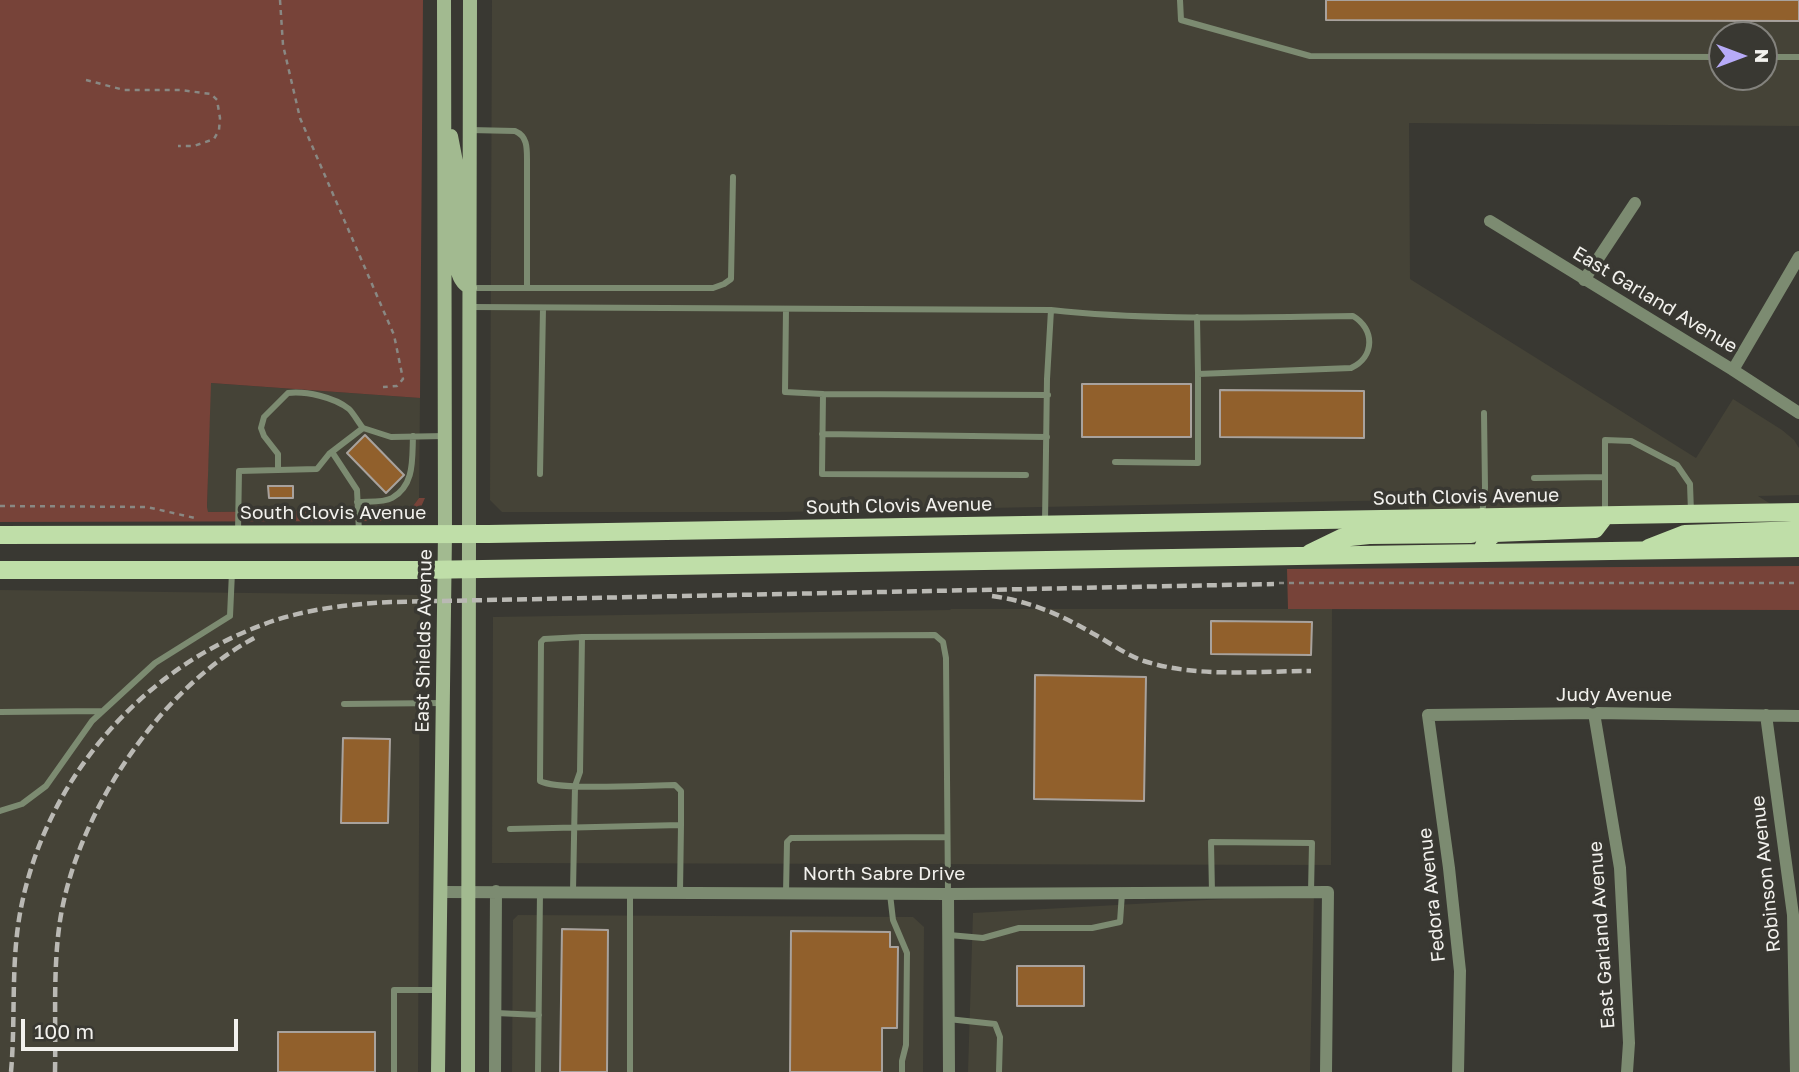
<!DOCTYPE html>
<html>
<head>
<meta charset="utf-8">
<style>
  body { margin:0 }
  #map { position:relative; width:1799px; height:1072px; overflow:hidden; background:#393832; font-family:"Golos Text",sans-serif }
  canvas { display:block }
  .north { position:absolute; left:1708px; top:21px; width:70px; height:70px; box-sizing:border-box; background:#393832; border:2px solid #83827d; border-radius:50%; rotate:90deg; font-size:19px; font-weight:700; line-height:28px; text-align:center; color:#f2f1ed }
  .north::after { content:''; display:block; margin:auto; width:24px; height:32px; background:#b7abf8; clip-path:polygon(50% 0,100% 100%,50% 72%,0 100%) }
  .scale { position:absolute; left:21px; top:1019px; width:217px; height:32px; box-sizing:border-box; border:4px solid #f2f1ed; border-top:0; padding-left:9px; font-size:21px; line-height:24px; white-space:nowrap; color:#f2f1ed; -webkit-text-stroke:5px #393832; paint-order:stroke }
</style>
</head>
<body>
<div id="map">
<canvas width="1799" height="1072"></canvas>
<div class="north">N</div>
<div class="scale">100 m</div>
</div>
<script>
const context = document.querySelector('canvas').getContext('2d');
context.lineJoin = 'round';
function fillPath(path, color) { context.fillStyle = color; context.fill(path, 'evenodd'); }
function trace(path, color, width, dash) { context.strokeStyle = color; context.lineWidth = width; context.lineCap = dash ? 'butt' : 'round'; context.setLineDash(dash || []); context.stroke(path); }
function label(font, color, halo, rows, align = 'center') {
  context.font = font + ' "Golos Text",sans-serif'; context.lineWidth = 7; context.setLineDash([]); context.textBaseline = 'middle'; context.strokeStyle = halo; context.fillStyle = color; for (const [text, x, y, turn = 0] of rows) {
    context.save(); context.translate(x, y); context.rotate((+turn || 0) * Math.PI / 180); context.textAlign = isNaN(turn) ? turn : align; if (halo) context.strokeText(text, 0, 0); context.fillText(text, 0, 0); context.restore();
  }
}
const built = new Path2D(`
  M492 0H1799V126L1409 123 1410 279 1696 458 1733 399 1782 430 1794 440 1799 448V495L1758 496 1785 513 1409 512 1408 500 778 512H502L490 500ZM1722 35H1764V77H1722Z
  M210 383 420 398 419 498 410 510 207 512Z
  M0 590 420 595 418 1072H0Z
  M951 609H1332L1331 865 492 863 493 617 950 610Z
  M1314 894 1310 1072H968L973 913Z
  M518 915 913 917 924 927 923 1072H512L513 920Z`);
const green = new Path2D(`
  M0 0H423L420 398 211 383 207 507 208 512 410 510 419 498H425L416 518 404 521 0 522Z
  M1799 566V610L1288 609 1287 569Z`);
const building = new Path2D(`
  M1326 0H1799V21L1326 20Z
  M1082 384H1191V437H1082Z
  M1220 390 1364 391V438L1220 437Z
  M365 435 404 475 386 493 347 453Z
  M268 486H293V498H269Z
  M1211 621 1312 622 1311 655 1211 654Z
  M1035 675 1146 677 1144 801 1034 799Z
  M343 738 390 739 388 823H341Z
  M562 929 608 930 607 1072H560Z
  M791 931 890 932V947H898L897 1028H882V1072H790Z
  M1017 966H1084V1006H1017Z
  M278 1032H375V1072H278Z`);
const path = new Path2D(`
  M280 0 283 45 300 118 394 335 403 379 397 386 383 387
  M86 80 124 90H180L211 94 217 100 220 118 219 130 214 139 194 146H178
  M0 506 147 507 195 518
  M369 515 394 517
  M320 517 349 515
  M408 517 418 512
  M1279 583H1799`);
const service = new Path2D(`
  M1180 0 1181 20 1310 56 1722 57
  M1764 57H1799
  M470 130 515 131C527 136 527 147 527 159V288
  M471 288H713L724 284 731 279 733 177
  M471 307 1051 310C1151 321 1253 317 1353 316 1375 329 1375 357 1351 368L1198 374V463L1115 462
  M786 309 785 392 823 394 822 474 1026 475
  M1197 317 1198 374
  M823 394 1048 395
  M822 434 1047 437
  M332 452 357 490 359 532
  M278 470V454L264 436 261 428 264 417 288 393C306 391 334 397 349 409 354 414 358 422 363 428
  M540 474 543 308
  M1534 478 1605 477
  M357 502C367 501 383 503 392 498 415 485 412 459 413 436
  M1605 514V440L1631 441 1677 465 1690 484 1691 512
  M1482 516 1485 488 1484 413
  M1045 522 1047 379 1051 310
  M238 532 239 471 317 469 329 454 363 428 391 437 445 436
  M344 704 442 703
  M0 712 102 711
  M0 811 22 804 46 786 92 721 155 663 230 616 232 572
  M510 829 681 825V791L675 785C649 785 559 791 540 781L541 642 544 639 582 637
  M573 891 575 786 580 772 582 637 935 635 943 642 946 658 948 894
  M680 892 681 825
  M786 893 787 842 791 838 946 837
  M1212 893 1211 842 1312 843 1311 892
  M890 894 893 920 907 953 906 1045 902 1061V1072
  M949 935 983 938 1019 928H1092L1120 922 1122 893
  M496 1013 539 1015
  M948 1019 995 1024 1000 1037 999 1072
  M394 1072V990H439
  M538 1072 540 892
  M630 1072V892`);
const minor = new Path2D(`
  M1490 221 1733 370 1799 413
  M1584 280 1635 203
  M1733 370 1799 257
  M1594 713 1620 868 1629 1043 1627 1072
  M1766 715 1793 915 1796 1072
  M441 892 948 894 1328 892 1326 1072
  M948 894 949 1072
  M495 1072 496 891
  M1458 1072 1460 971 1449 868 1428 715 1594 713 1799 716`);
const secondary = new Path2D(`
  M451 136 457 167V266C458 276 461 283 470 288
  M438 1072 445 533 444 0
  M468 1072 470 0`);
const primary = new Path2D(`
  M0 535 488 534 1799 512
  M1649 548 1685 534 1799 530
  M1310 553 1341 538 1369 535 1471 534 1481 525 1482 517
  M1481 553 1487 539 1495 533 1595 529 1605 516
  M0 570H420L1799 548`);
const rail = new Path2D(`
  M992 596C1028 601 1060 614 1092 633 1109 642 1126 655 1144 661 1196 678 1257 671 1311 671
  M11 1072C16 1015 10 959 22 903 50 771 149 662 276 620 314 608 352 604 391 602L1274 584
  M55 1072C56 1024 53 975 59 928 73 818 158 689 256 637`);
const streetNames = [
  ["East Garland Avenue",1655,300,31],
  ["South Clovis Avenue",1466,497,-1],
  ["South Clovis Avenue",899,506,-1],
  ["South Clovis Avenue",333,513],
  ["East Shields Avenue",424,641,-89],
  ["Judy Avenue",1614,695],
  ["North Sabre Drive",884,874],
  ["Robinson Avenue",1766,874,-96],
  ["Fedora Avenue",1432,895,-96],
  ["East Garland Avenue",1602,935,-94]
];
fillPath(built, '#454337');
fillPath(green, '#774339');
fillPath(building, '#91602c');
trace(building, '#a8a29d', 2);
trace(path, '#898883', 2.5, [5, 5]);
trace(service, '#7c8b71', 6);
trace(minor, '#7c8b71', 12);
trace(secondary, '#a2ba90', 14);
trace(primary, '#bfdea8', 18);
trace(rail, '#bab9b4', 4.5, [10, 5]);
label('19px', '#f2f1ed', '#393832', streetNames);
</script>
</body>
</html>
